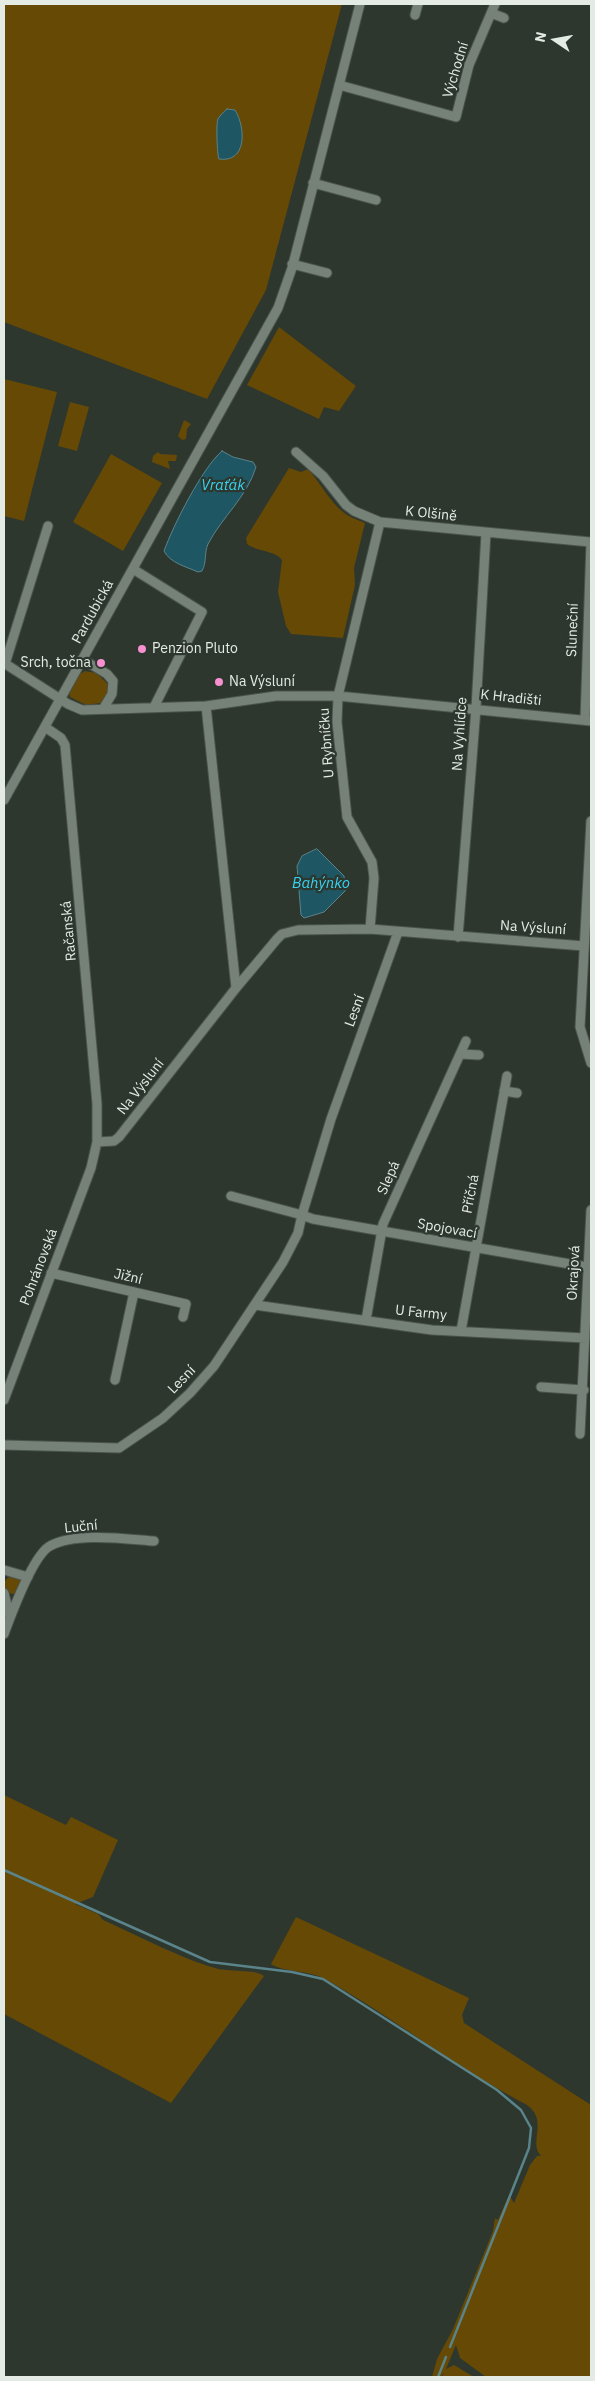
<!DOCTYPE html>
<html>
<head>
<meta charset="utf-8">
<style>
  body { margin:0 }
  #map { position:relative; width:595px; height:2381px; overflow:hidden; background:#2d372e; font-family:"IBM Plex Sans",sans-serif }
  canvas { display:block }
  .frame { position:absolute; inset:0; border:5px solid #e4ebe5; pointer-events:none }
  .north { position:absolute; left:530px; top:15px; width:50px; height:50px; -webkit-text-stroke:4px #2d372e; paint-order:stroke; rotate:282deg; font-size:14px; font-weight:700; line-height:20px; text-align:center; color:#e4ebe5 }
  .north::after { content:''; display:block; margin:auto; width:18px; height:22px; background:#e4ebe5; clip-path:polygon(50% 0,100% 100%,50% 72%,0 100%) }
</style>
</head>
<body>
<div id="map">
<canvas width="595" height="2381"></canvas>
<div class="frame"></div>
<div class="north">N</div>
</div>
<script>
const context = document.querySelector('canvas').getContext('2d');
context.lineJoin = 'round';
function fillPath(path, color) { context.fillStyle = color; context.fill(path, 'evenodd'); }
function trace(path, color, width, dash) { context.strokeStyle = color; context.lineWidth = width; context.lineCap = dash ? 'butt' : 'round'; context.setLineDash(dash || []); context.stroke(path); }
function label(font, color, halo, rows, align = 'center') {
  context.font = font + ' "IBM Plex Sans",sans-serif'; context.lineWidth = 4.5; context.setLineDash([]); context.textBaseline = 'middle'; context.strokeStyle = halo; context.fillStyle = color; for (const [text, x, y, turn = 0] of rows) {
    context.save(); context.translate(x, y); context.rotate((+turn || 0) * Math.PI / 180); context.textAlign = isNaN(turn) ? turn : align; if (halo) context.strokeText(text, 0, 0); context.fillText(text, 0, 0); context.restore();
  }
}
const green = new Path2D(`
  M4 4H342L266 290 207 399 4 322Z
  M279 327 356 386 339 411 324 407 319 419 247 385Z
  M4 379 57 392 24 521 4 516Z
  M70 402 89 407 77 451 58 446Z
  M184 420 191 424 187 429 186 439 182 440 178 436Z
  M158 452 160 454 177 455 176 461H168L170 469 152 462 153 456Z
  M111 454 162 483 123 551 73 522Z
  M289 468 301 472 308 469C320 482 329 501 343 512 349 517 358 520 365 523L354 568 355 585 343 638 291 634 286 626 278 592 282 560C275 550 257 552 247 544L246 538Z
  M85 671 96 673 107 683 108 694 101 703 86 705 70 697 69 693 80 674Z
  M4 1585a9 9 0 1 1 18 0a9 9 0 1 1-18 0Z
  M4 1795 66 1825 71 1817 118 1840 93 1897 75 1904 98 1914 103 1920C137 1935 180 1958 215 1968 227 1972 256 1969 264 1976L171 2103 4 2014Z
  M296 1917 469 1998 462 2015 464 2023 591 2105V2377H486L460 2358 456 2345 446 2369 454 2365 474 2377H442L444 2372 441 2377H432L437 2359 453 2329 493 2231 495 2218 498 2220 509 2195 514 2203 530 2165 537 2156H541C528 2142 549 2121 527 2105 458 2069 394 2018 325 1979 309 1970 282 1972 271 1964Z`);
const water = new Path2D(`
  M227 109 235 110C246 128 247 163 219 159 217 155 216 122 218 119 220 115 224 112 227 109Z
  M222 451 233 457 253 462 256 467C247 497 222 517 208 544 204 553 207 562 202 571L198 572C187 567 170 563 164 551 173 526 202 468 222 451Z
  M317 849 344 876 346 890 324 912 304 918 301 915 297 866 302 856Z`);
const stream = new Path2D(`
  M4 1870 210 1962 292 1972 323 1979 497 2090 521 2110 531 2128 529 2148 450 2347
  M438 2377 446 2357`);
const minor = new Path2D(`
  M491 13 504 18
  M415 15 418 4
  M339 85 456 117 469 65 495 4
  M313 183 376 200
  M292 264 327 273
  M296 452 323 476 346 505 354 511 380 522 590 542
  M133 569 202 612 154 707
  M82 659 107 674 113 681 112 694 103 709
  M4 663 68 704 82 710 206 706 236 988 119 1137 114 1141 97 1142
  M5 664 48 526
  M206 706 276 696H338L591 721
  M585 720 591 542
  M4 800 278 308 292 268 360 4
  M591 821 580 1027 591 1063
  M370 929 374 878 372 862 347 817 337 722 338 696 380 522
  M458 937 476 708 486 533
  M236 988 277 939 282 934 298 930 370 929 584 946
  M460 1054 479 1055
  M504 1091 517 1093
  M231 1196 302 1215 331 1119 398 932
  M51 1273 186 1304 183 1317
  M255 1305 432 1330 585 1338
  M366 1320 383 1224 466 1041
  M461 1331 507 1076
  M115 1380 134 1292
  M541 1387 584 1390
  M4 1400 91 1168 97 1142V1104L65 745 61 738 45 727
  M580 1434 591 1210
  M4 1445 119 1448 163 1418 190 1393 214 1366 283 1262 298 1233 302 1215 313 1219 587 1267
  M4 1570 28 1577
  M4 1593 10 1618
  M4 1634C11 1615 33 1555 50 1546 75 1532 126 1539 154 1541`);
const markers = [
  [142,649,5,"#f690cf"],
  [101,663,5,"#f690cf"],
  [219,682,5,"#f690cf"]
];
const streetNames = [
  ["Východní",456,70,-73],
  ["K Olšině",431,514,6],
  ["Pardubická",93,612,-61],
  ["Sluneční",573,630,-88],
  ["K Hradišti",511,698,6],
  ["Na Vyhlídce",460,734,-86],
  ["U Rybníčku",327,743,-94],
  ["Na Výsluní",533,928,4],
  ["Račanská",69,931,-95],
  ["Lesní",355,1011,-70],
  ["Na Výsluní",141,1087,-52],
  ["Slepá",389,1178,-66],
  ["Příčná",471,1194,-79],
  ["Spojovací",447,1229,10],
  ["Pohránovská",39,1267,-69],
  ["Okrajová",574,1273,-87],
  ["Jižní",128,1277,13],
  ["U Farmy",421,1313,6],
  ["Lesní",182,1380,-46],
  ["Luční",81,1527,-6]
];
const poiNames = [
  ["Penzion Pluto",152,649],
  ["Srch, točna",91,663,"right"],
  ["Na Výsluní",229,682]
];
const waterNames = [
  ["Vraťák",223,486],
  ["Bahýnko",321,884]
];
fillPath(green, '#654905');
fillPath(water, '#1f5663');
trace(water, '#5a838a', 1);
trace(stream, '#5a838a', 2.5);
trace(minor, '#4b544c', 11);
trace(minor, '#768278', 9);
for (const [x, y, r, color] of markers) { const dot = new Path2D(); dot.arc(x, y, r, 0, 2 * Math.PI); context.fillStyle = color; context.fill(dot); trace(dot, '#2d372e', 2); }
label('14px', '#e4ebe5', '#2d372e', streetNames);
label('14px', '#e4ebe5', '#2d372e', poiNames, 'left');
label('italic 15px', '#36d3f3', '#2d372e', waterNames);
</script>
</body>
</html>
